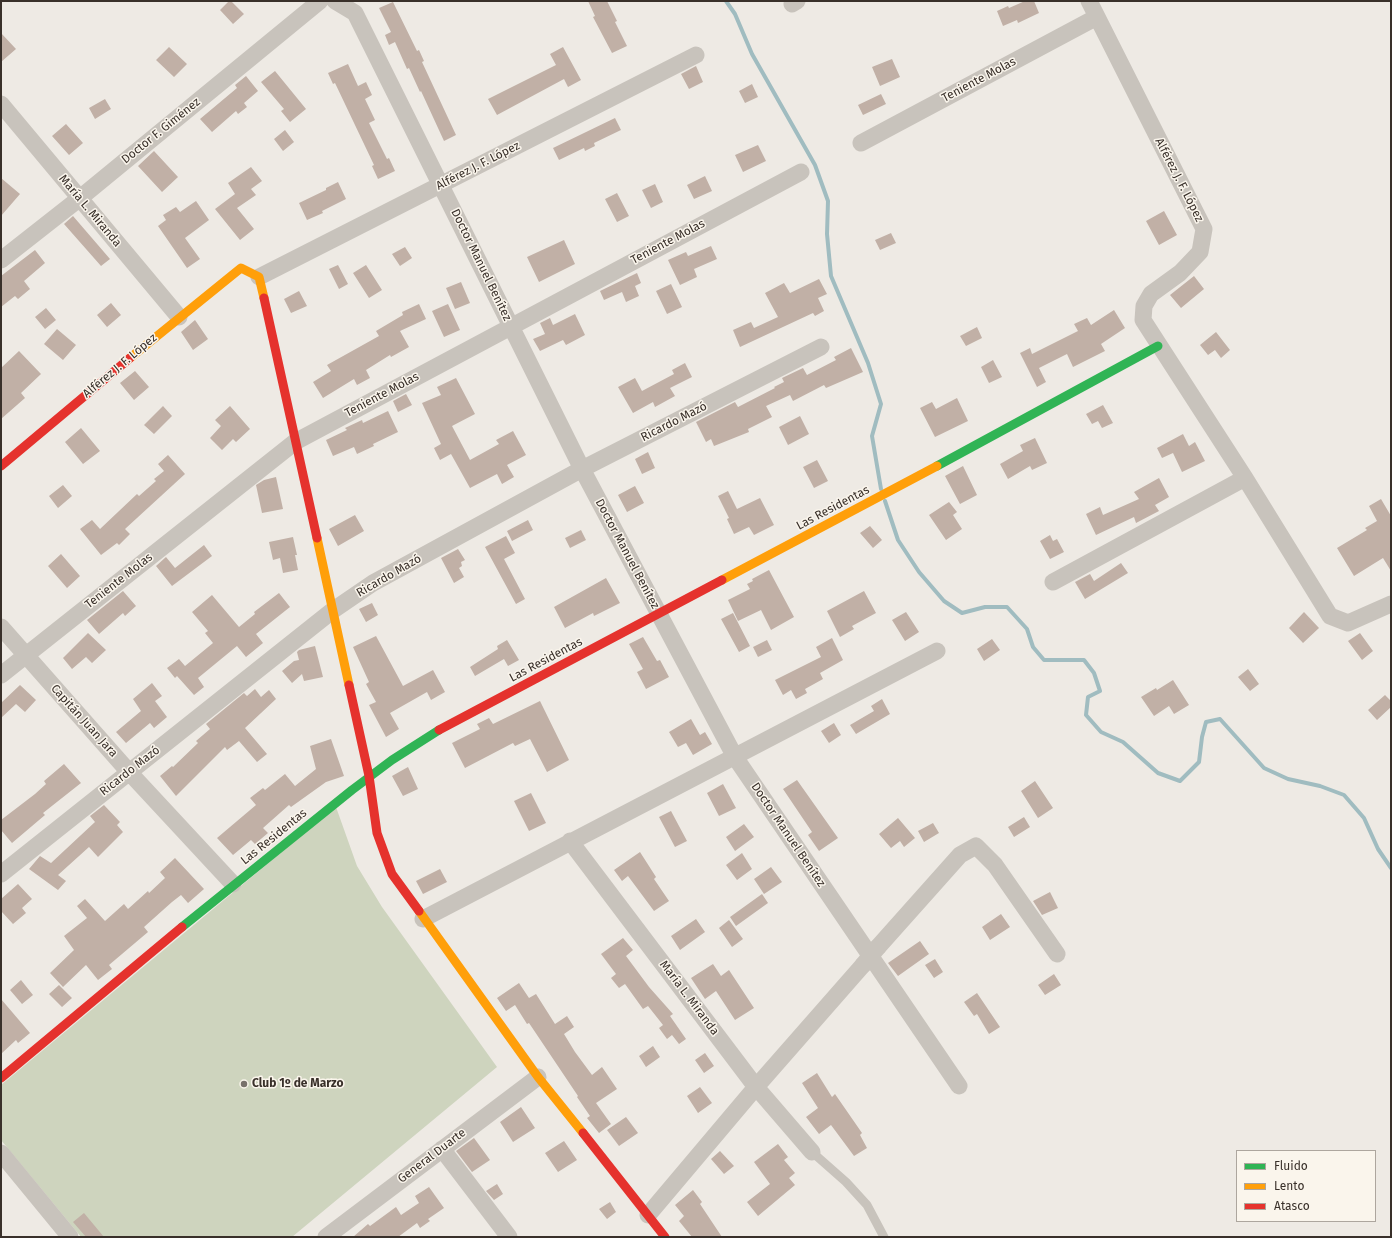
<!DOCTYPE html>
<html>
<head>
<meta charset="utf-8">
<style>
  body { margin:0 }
  #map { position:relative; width:1392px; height:1238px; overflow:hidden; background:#eeeae4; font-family:"Fira Sans",sans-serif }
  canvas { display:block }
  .frame { position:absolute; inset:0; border:2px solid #39302a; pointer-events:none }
  .legend { position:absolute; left:1236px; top:1150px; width:140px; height:72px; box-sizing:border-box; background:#faf5ec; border:1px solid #ada69e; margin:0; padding:5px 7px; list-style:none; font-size:12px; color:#39302a }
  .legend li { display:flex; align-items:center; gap:8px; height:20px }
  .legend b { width:20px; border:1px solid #ada69e }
</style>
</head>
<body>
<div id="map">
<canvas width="1392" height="1238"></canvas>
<div class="frame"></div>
<ul class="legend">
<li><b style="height:5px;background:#30b455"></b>Fluido</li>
<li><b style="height:5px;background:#ff9f0a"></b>Lento</li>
<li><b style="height:5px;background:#e5322d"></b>Atasco</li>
</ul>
</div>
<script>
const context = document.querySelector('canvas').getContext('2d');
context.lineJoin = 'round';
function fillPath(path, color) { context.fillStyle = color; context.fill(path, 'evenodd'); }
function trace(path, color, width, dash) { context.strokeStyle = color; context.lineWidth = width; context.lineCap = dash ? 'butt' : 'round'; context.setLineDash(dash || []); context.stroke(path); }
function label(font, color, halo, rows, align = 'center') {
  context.font = font + ' "Fira Sans",sans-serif'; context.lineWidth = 3; context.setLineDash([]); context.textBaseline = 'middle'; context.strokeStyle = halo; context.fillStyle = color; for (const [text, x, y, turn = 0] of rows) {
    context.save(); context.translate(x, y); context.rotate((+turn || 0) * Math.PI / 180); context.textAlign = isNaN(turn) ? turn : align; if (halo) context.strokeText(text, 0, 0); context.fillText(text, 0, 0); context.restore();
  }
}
const green = new Path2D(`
  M336 807 357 866 382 907 497 1067 292 1237H81L1 1140V1085Z`);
const stream = new Path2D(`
  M726 1 735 14 752 54 815 165 828 201 827 234 831 276 868 363 881 404 872 436 881 489
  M885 501 898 540 919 572 944 601 962 613 985 607H1007L1027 629 1033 647 1044 660H1084L1094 673 1100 691 1088 697 1086 715 1101 732 1123 742 1158 773 1180 781 1199 762 1202 737 1206 722 1220 719 1264 768 1288 779 1320 786 1344 795 1364 818 1378 849 1391 868`);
const building = new Path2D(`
  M229 1H231L244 14 233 24 220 10Z
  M588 1H607L617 21 615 22 627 46 612 53 593 17 595 16Z
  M1025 1H1034L1039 13 1018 23 1017 20 1003 26 997 11 1008 6 1009 8Z
  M393 2 417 51 419 50 424 61 422 62 456 135 444 141 421 91 420 92 409 68 407 69 395 42 389 45 385 35 391 32 379 8Z
  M1 33 16 49 1 62Z
  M169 47 187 64 174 77 156 60Z
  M563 47 581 80 568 87 564 79 497 115 488 99 556 65 550 54Z
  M892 59 900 77 880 86 872 67Z
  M348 64 358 86 366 82 372 95 365 99 375 120 369 123 387 159 389 158 395 171 378 179 372 166 374 165 335 83 333 84 328 73Z
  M696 66 703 82 689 89 681 74Z
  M275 71 306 109 290 122 281 111 284 109 261 82Z
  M246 76 258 91 244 103 247 107 238 114 236 111 212 132 200 119 237 88 235 85Z
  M752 84 758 97 745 103 739 91Z
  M881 94 886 104 863 115 858 105Z
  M105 99 111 109 95 119 89 108Z
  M615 118 621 130 594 143 595 146 585 151 584 148 559 160 553 148Z
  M66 124 83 143 69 155 52 136Z
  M285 130 294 142 283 151 274 139Z
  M758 145 766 161 743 172 735 155Z
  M154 151 178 177 162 192 138 166Z
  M251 167 262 181 251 189 256 195 237 208 254 229 240 240 215 209 235 194 228 183Z
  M705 176 712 191 694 199 687 185Z
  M1 178 20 194 1 216Z
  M338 182 346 199 322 211 323 213 307 220 299 203 326 190V188Z
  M655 184 663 202 651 208 642 190Z
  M617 193 629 216 617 222 605 199Z
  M196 201 209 220 185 238 200 259 187 268 158 226 166 220 163 215 176 207 180 212Z
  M1164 211 1177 235 1159 245 1146 221Z
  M73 216 110 259 101 266 64 224Z
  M891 233 896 243 880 250 875 240Z
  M564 240 575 264 539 282 527 257Z
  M711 246 717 259 694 269 697 277 680 285 668 260 686 252 688 256Z
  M405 247 412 258 400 266 392 254Z
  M35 250 45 263 24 281 30 289 18 299 15 296 1 307V276Z
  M338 265 348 284 339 289 329 269Z
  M366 265 382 290 369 298 353 273Z
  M637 273 641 283 635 286 639 296 626 302 622 292 604 300 600 291Z
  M1194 276 1204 289 1181 308 1170 295Z
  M819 279 827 294 818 298 824 311 815 316 813 313 740 347 733 330 751 322 754 328 778 317 765 293 784 283 790 293Z
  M461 282 470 303 455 309 446 288Z
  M671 284 682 307 667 314 656 291Z
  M299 291 307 306 291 313 284 299Z
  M111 303 121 315 107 327 97 315Z
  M419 304 426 319 400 331 409 347 391 357 390 355 366 370 370 378 357 385 354 379 323 398 313 382 331 371 327 365 379 336 376 331 403 315 402 312Z
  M448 304 460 330 444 337 432 311Z
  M46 308 56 320 45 329 35 317Z
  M1114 310 1125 328 1101 344 1105 351 1073 367 1067 354 1039 368 1046 382 1037 387 1020 353 1030 348 1032 354 1078 331 1074 324 1087 318 1091 325Z
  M575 314 585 335 566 345 563 340 540 351 533 339 545 334 540 323 550 318 553 325Z
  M195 320 208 339 193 350 181 332Z
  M977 327 982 338 966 346 960 336Z
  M57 329 76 345 63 360 44 344Z
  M1216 332 1230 350 1221 358 1215 350 1208 355 1200 345Z
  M851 348 863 372 826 388 824 385 793 401 790 395 766 406 772 417 748 429 749 432 714 446 711 439 706 442 696 422 735 402 738 407 775 388 774 387 784 382 782 378 803 368 807 375 836 360 834 357Z
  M19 351 41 374 21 393 25 398 1 419V368Z
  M993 360 1002 377 989 383 981 367Z
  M685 363 692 377 670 388 675 396 655 407 653 402 633 413 618 387 635 378 642 391 674 374 672 370Z
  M135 371 149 387 134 400 120 383Z
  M456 378 475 414 452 426 470 460 499 444 496 440 513 431 526 455 507 465 514 477 502 484 497 474 470 488 451 454 440 460 434 448 441 444 422 403 441 395 437 387Z
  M406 394 412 405 398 412 393 401Z
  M957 398 968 421 935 437 920 408 932 402 936 409Z
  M1103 405 1113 423 1102 428 1098 421 1092 424 1086 414Z
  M163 406 172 416 154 434 144 425Z
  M230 406 250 429 236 442 233 439 222 450 210 438 221 426 215 420Z
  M388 411 398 432 373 444 374 446 357 454 354 447 333 456 326 440 347 430 345 428 362 420 363 423Z
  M800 416 809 434 788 445 779 427Z
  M81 428 100 451 83 464 65 442Z
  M1183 434 1189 446 1195 442 1205 461 1182 472 1173 453 1162 458 1157 448Z
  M1035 438 1047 463 1032 470 1030 466 1008 479 1000 464 1023 451 1020 445Z
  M648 452 655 468 642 474 635 459Z
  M168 455 185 474 125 529 130 534 119 545 117 543 101 555 80 529 92 520 100 529 137 494 139 496 156 481 154 479 164 471 158 464Z
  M817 460 828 481 814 488 803 467Z
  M963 466 977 495 960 504 945 476Z
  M276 477 283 509 262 513 256 485 264 480Z
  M1159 478 1169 497 1155 505 1159 511 1136 523 1134 517 1096 535 1086 514 1100 507 1103 515 1139 499 1134 492Z
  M63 485 72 496 58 508 49 496Z
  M635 486 644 503 627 512 618 495Z
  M728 491 737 509 760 498 774 525 754 535 749 527 734 534 727 519 729 518 718 496Z
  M1381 499 1391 516V571L1383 558 1354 576 1337 548 1367 530 1365 528 1377 521 1369 506Z
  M949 502 957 512 953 515 962 529 946 540 929 515Z
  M355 515 364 531 338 546 329 529Z
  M528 520 533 530 512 541 507 531Z
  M870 526 882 540 873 548 860 533Z
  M581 530 586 540 570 548 565 538Z
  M1050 535 1053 541 1057 539 1064 552 1050 559 1040 541Z
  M506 536 515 553 504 559 525 599 516 604 485 547Z
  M293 537 297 555H295L298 570 283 573 280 558 273 560 269 542Z
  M204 545 212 556 172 586 156 566 166 557 175 568Z
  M458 549 465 560 461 562 462 566 459 568 464 577 454 583 441 558Z
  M61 554 80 576 67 588 48 566Z
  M1121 563 1128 573 1085 599 1075 582 1090 574 1094 581Z
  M769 570 794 617 771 630 761 610 738 621 728 600 750 589 747 584 753 581 752 579Z
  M606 578 620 603 594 616 593 613 565 628 554 607Z
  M123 591 136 606 125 616 123 613 99 634 87 620Z
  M864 591 876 613 852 626 854 629 840 637 827 611Z
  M279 593 290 607 256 634 263 643 246 657 237 646 198 678 204 687 194 695 177 676 175 678 167 668 179 659 185 666 213 643 205 633 208 631 192 612 212 595 239 627 255 614 254 612Z
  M372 603 378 615 366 622 359 609Z
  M906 612 919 632 905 641 892 620Z
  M1304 612 1319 628 1303 643 1289 628Z
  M733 613 750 646 739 652 721 619Z
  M88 633 106 650 92 663 86 657 72 669 63 658Z
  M1360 633 1373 651 1362 660 1348 641Z
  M376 636 403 686 433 670 445 692 431 700 427 692 390 713 399 729 386 737 369 705 376 702 366 684 369 682 353 647Z
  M643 637 657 661 660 660 669 677 646 689 637 672 643 669 629 644Z
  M832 638 843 660 820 673 823 679 805 689 807 693 796 699 791 690 783 695 775 680 821 657 816 647Z
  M992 639 1000 650 984 661 977 649Z
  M507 640 519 660 508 666 504 659 475 676 470 667 498 649 497 646Z
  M767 640 772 650 758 657 753 647Z
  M315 646 323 677 304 681 302 674 292 683 282 671 294 661 299 660 297 652 299 650Z
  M1248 669 1259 684 1250 691 1238 677Z
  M1173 680 1189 705 1174 714 1169 706 1154 716 1141 697 1156 688 1157 690Z
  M152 683 162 696 155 701 167 717 154 728 150 723 126 743 116 732 141 711 133 699Z
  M20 685 36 700 25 712 16 704 1 718V703Z
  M255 689 261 697 269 690 276 699 245 728 267 754 257 762 239 741 227 750 225 747 176 796 160 776 172 766 173 767 198 743 196 741 210 729 206 724 244 693 247 696Z
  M1385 695 1391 701V707L1377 720 1368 710Z
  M882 699 890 714 856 734 850 725 874 711 871 706Z
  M540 701 569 760 547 772 530 739 515 746 513 743 465 768 452 743 480 729 477 724 489 718 493 724Z
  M691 719 700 735 705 732 712 744 693 755 686 743 678 747 669 732Z
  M834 723 841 735 829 743 821 731Z
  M331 739 344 776 326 782 291 807 289 805 263 828 268 833 255 844 251 840 233 855 217 838 256 805 250 798 263 788 265 790 285 774 295 786 316 769 310 746Z
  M64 764 81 783 43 813 45 815 12 843 1 830V820L35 794 46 784 44 781Z
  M408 767 418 789 403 796 392 776Z
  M797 780 838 838 819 851 808 835 812 832 783 789Z
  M1035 781 1053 808 1038 818 1021 791Z
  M723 784 736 808 719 816 707 793Z
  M531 793 546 823 529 831 514 801Z
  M104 805 120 822 117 825 123 832 98 857 89 847 58 875 66 881 58 890 29 869 40 856 51 863 95 822 90 816Z
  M671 811 687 841 675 847 659 817Z
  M1024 817 1030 827 1014 837 1008 827Z
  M898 818 915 838 904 847 900 841 891 848 879 834Z
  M933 823 939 833 924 842 918 831Z
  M744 824 754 837 735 851 726 837Z
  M640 852 656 877 654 879 669 901 654 911 628 876 622 881 614 870Z
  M742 853 752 869 737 880 726 865Z
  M175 858 204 889 188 903 181 895 172 902 144 927 148 932 109 965 112 969 98 980 86 965 63 987 50 973 74 950 64 936 87 918 77 906 85 899 105 921 124 904 128 909 148 891 149 893 165 878 160 872Z
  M771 867 782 882 764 894 754 879Z
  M440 869 447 882 423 894 416 881Z
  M18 884 32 899 22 908 26 913 13 924 1 911V899Z
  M1050 892 1058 908 1042 915 1033 901Z
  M762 894 768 903 736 926 730 917Z
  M1001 914 1010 927 990 940 982 927Z
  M696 919 705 932 680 950 671 936Z
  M729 920 743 939 732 947 719 928Z
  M623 938 633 950 626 956 649 987 673 1014 670 1016 686 1039 679 1044 672 1035 667 1039 659 1028 663 1025 648 1006 643 1009 625 984 619 988 611 978 616 974 601 954Z
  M920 941 929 954 898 976 888 963Z
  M935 959 943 972 934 978 925 965Z
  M713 964 721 976 729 970 754 1008 735 1020 716 991 705 999 691 978Z
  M1054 974 1061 985 1045 995 1038 985Z
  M21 980 33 995 22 1004 10 990Z
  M519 983 529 998 536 994 555 1024 567 1016 574 1027 564 1034 575 1052 592 1075 602 1067 617 1089 596 1103 611 1124 599 1133 587 1118 590 1116 577 1097 578 1096 529 1023 527 1024 515 1005 506 1011 497 998Z
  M59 985 72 998 62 1007 49 994Z
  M977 993 1000 1027 989 1034 977 1014 974 1016 964 1002Z
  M1 999 30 1033 18 1043 16 1040 1 1054Z
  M653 1046 660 1057 646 1067 639 1056Z
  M705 1053 714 1066 704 1073 695 1060Z
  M817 1073 832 1097 835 1094 862 1133 860 1135 867 1148 854 1156 831 1125 819 1134 806 1117 818 1108 802 1083Z
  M700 1087 712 1103 698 1113 687 1096Z
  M521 1107 535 1128 513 1142 500 1122Z
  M626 1117 638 1133 619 1146 607 1130Z
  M474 1138 490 1160 472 1172 456 1151Z
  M564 1141 577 1160 558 1172 545 1153Z
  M778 1144 788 1157 784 1160 795 1173 789 1178 795 1185 758 1216 747 1202 770 1184 754 1162Z
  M720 1151 734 1166 724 1174 711 1159Z
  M497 1184 503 1194 494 1200 486 1191Z
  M429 1187 444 1208 428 1219 430 1221 420 1228 417 1223 398 1237H353L368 1224 370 1226 396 1207 401 1215 419 1203 415 1196Z
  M693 1190 702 1202 700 1204 722 1237H692L679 1221 684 1216 675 1205Z
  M610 1202 616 1212 607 1219 599 1209Z
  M84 1213 104 1237H86L73 1222Z`);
const lane = new Path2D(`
  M812 1152 846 1182 867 1205 884 1237`);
const street = new Path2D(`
  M335 1 355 13 582 469 735 757 959 1086
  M1089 1 1204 229 1200 252 1180 273 1151 294 1144 306 1143 320 1245 478 1330 616 1348 623 1391 604
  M792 4 797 1
  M1 104 179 317
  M861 143 1097 17
  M1 260 80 198 320 1
  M259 277 696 55
  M1053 582 1245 478
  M1 627 129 772 233 884
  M1 675 295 442 801 172
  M570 841 756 1087 812 1152
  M1 874 332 611 373 583 582 469 821 347
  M423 919 937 651
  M878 947 960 855 976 846 995 865 1057 954
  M442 1149 509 1237
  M1 1153 70 1237
  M648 1215 756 1087 863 965
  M326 1237 538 1077`);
const fast = new Path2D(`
  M937 466 1158 346
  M182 927 352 790 392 760 439 730`);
const slow = new Path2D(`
  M130 358 241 268 259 277 264 298
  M317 538 349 685
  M722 580 937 466
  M419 911 538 1077 583 1133`);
const jam = new Path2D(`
  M264 298 317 538
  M1 466 130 358
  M349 685 369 776 377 833 392 874 419 911
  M439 730 722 580
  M1 1078 182 927
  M583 1133 665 1237`);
const streetBridge = new Path2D(`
  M863 965 878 947`);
const markers = [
  [244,1084,4,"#78716b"]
];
const streetNames = [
  ["Teniente Molas",979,80,-28],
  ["Doctor F. Giménez",161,131,-39],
  ["Alférez J. F. López",478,166,-27],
  ["Alférez J. F. López",1179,180,63],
  ["María L. Miranda",90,211,50],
  ["Teniente Molas",668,242,-28],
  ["Doctor Manuel Benítez",481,265,64],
  ["Alférez J. F. López",120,366,-40],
  ["Teniente Molas",382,395,-28],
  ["Ricardo Mazó",674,422,-27],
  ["Las Residentas",833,508,-28],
  ["Doctor Manuel Benítez",627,554,62],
  ["Ricardo Mazó",389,576,-30],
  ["Teniente Molas",119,581,-38],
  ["Las Residentas",546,660,-28],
  ["Capitán Juan Jara",84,721,48],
  ["Ricardo Mazó",130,771,-38],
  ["Doctor Manuel Benítez",788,835,56],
  ["Las Residentas",274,837,-39],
  ["María L. Miranda",689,998,53],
  ["General Duarte",432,1156,-37]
];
const poiNames = [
  ["Club 1º de Marzo",252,1084]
];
fillPath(green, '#ced4be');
trace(stream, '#a0bcc0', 4);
fillPath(building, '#c1b0a6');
trace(lane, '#c8c3bc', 9);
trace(street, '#c8c3bc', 17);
trace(fast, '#30b455', 9);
trace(slow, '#ff9f0a', 9);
trace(jam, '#e5322d', 9);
trace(streetBridge, '#c8c3bc', 17);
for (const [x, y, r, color] of markers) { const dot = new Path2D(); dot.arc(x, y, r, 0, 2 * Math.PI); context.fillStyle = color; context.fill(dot); trace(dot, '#faf5ec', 1.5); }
label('12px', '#39302a', '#faf5ec', streetNames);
label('bold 12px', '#39302a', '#faf5ec', poiNames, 'left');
</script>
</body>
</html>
